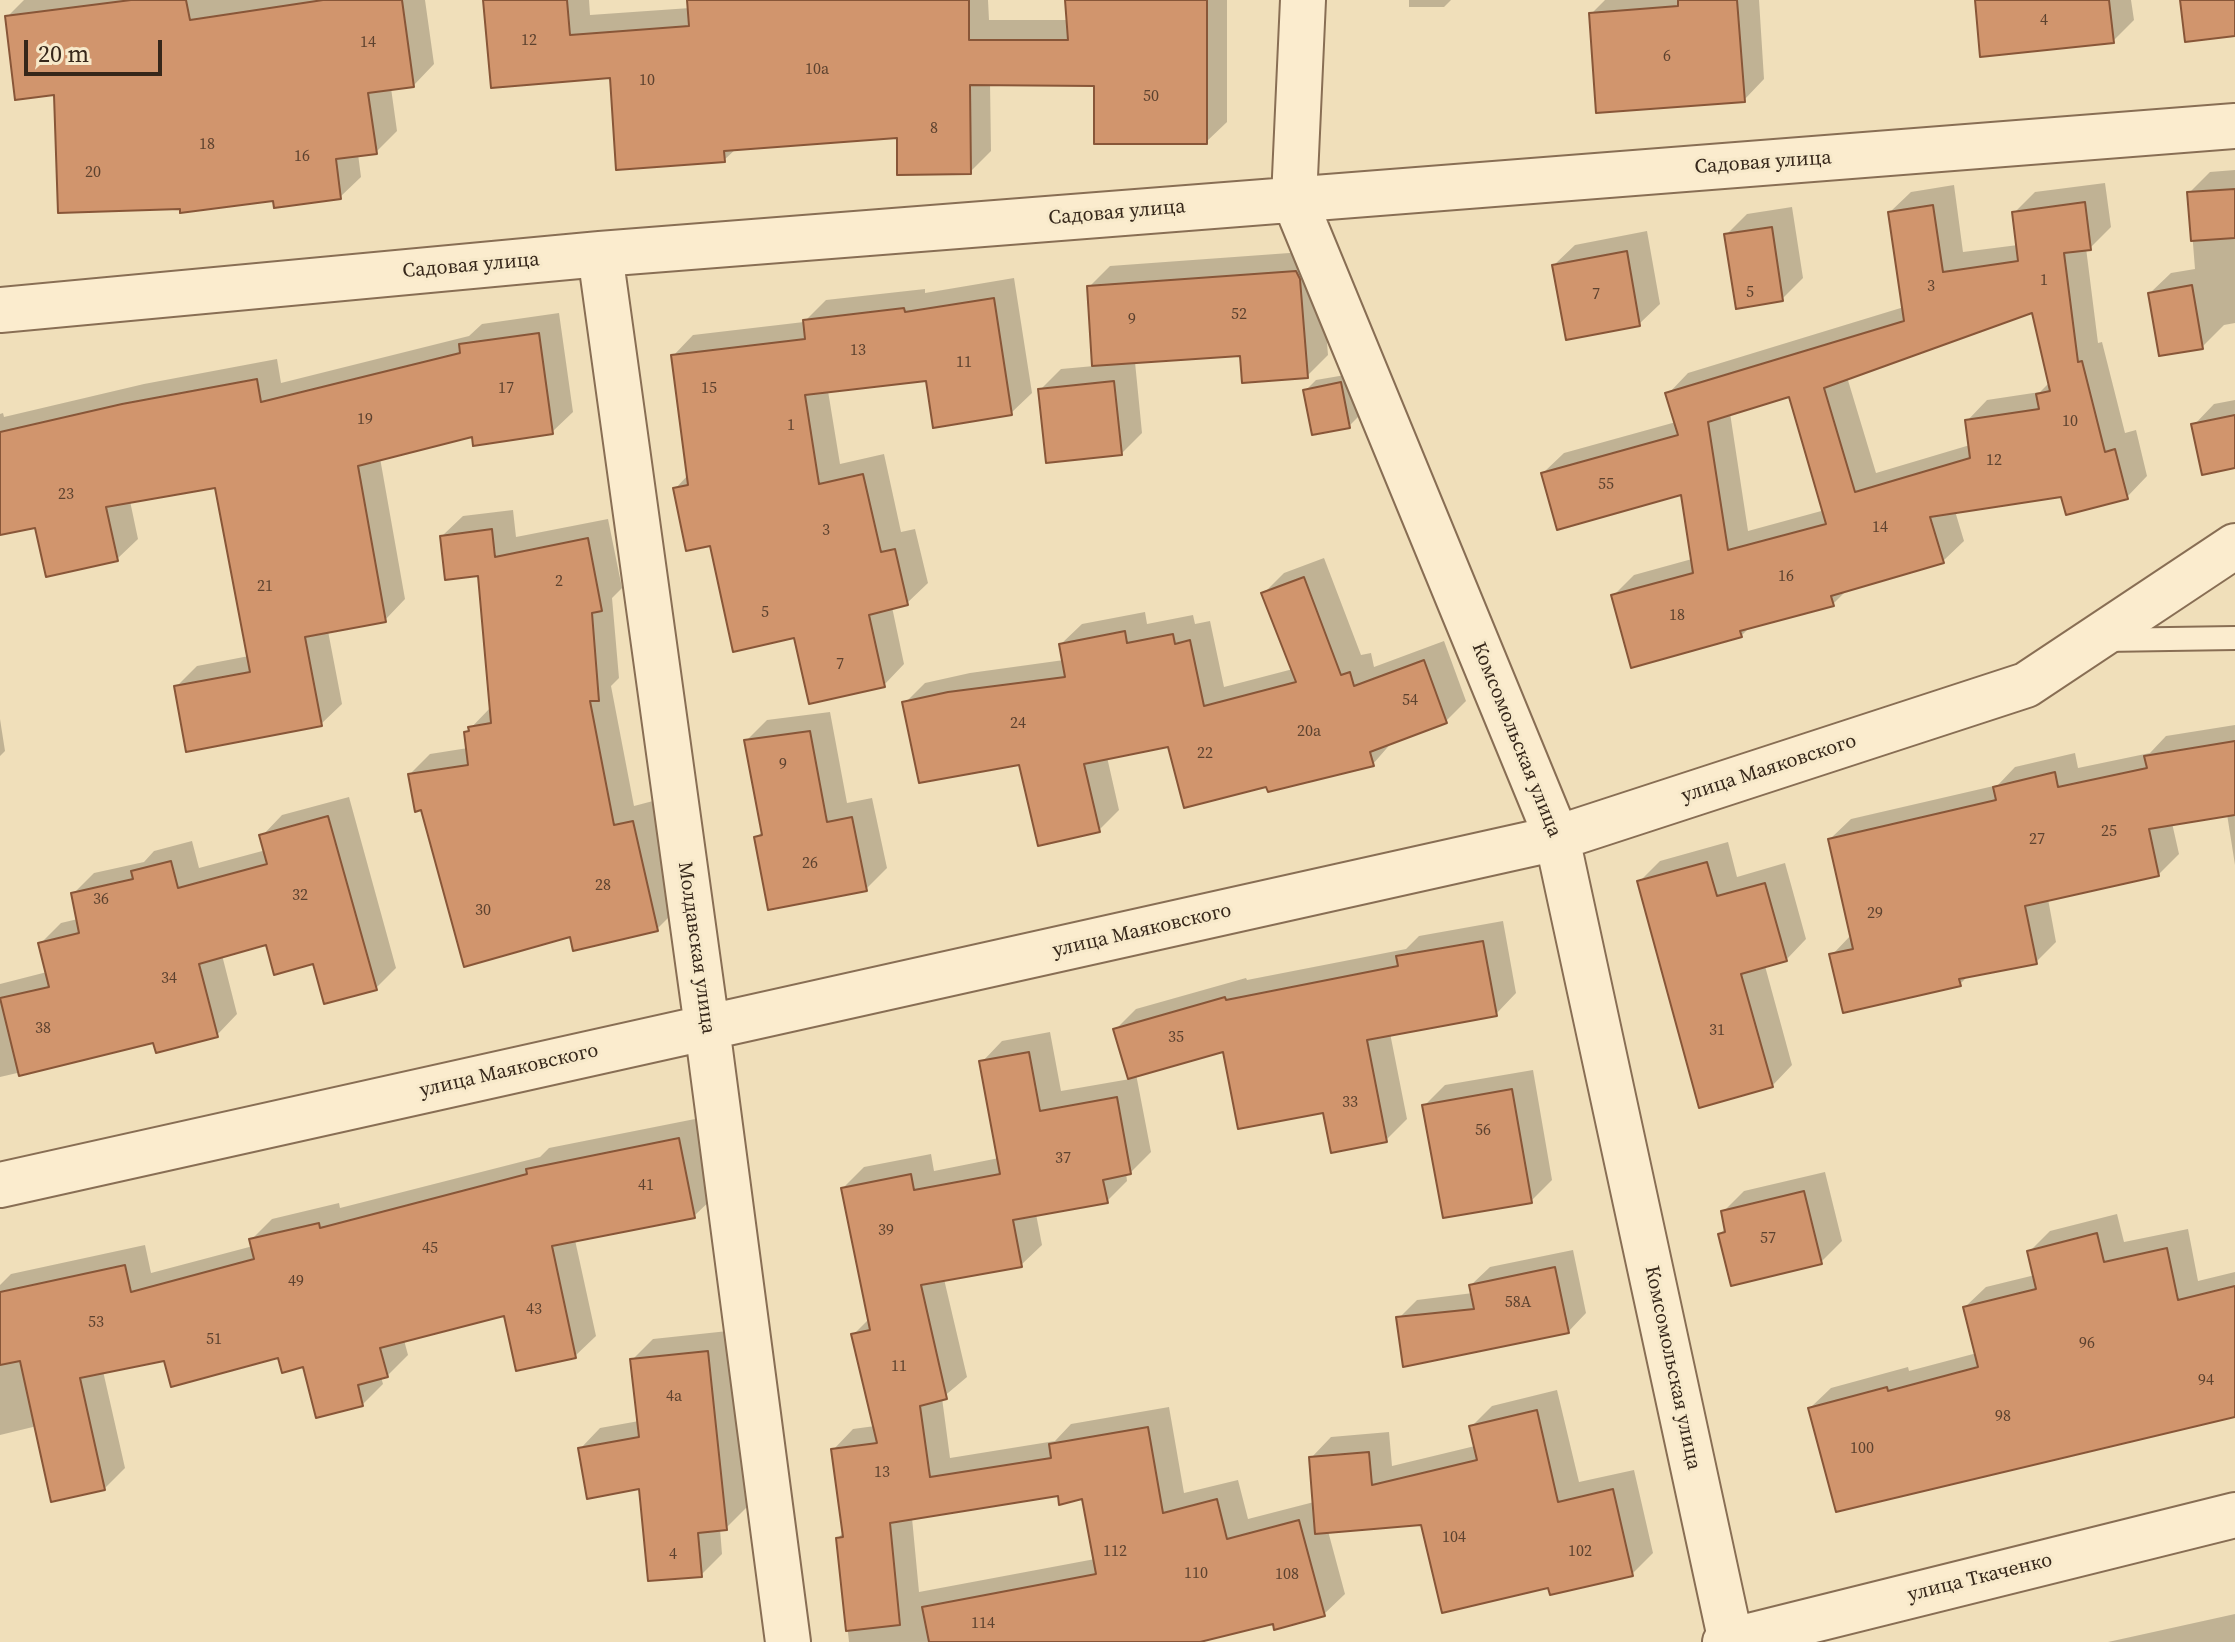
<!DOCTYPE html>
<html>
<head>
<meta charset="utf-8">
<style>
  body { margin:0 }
  #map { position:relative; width:2235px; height:1642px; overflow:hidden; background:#f0dfba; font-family:"Source Serif 4",serif }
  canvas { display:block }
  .scale { position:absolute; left:24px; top:40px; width:138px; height:36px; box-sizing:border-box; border:4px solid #36271a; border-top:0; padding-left:10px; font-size:24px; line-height:28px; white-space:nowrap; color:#36271a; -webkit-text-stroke:6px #f7e9ca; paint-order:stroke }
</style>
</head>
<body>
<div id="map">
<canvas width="2235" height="1642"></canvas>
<div class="scale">20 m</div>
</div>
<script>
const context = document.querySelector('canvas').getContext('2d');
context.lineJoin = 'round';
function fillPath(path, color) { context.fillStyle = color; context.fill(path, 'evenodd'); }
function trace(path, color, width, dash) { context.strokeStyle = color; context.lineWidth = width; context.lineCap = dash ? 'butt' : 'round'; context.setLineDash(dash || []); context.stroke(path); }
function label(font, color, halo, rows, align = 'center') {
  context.font = font + ' "Source Serif 4",serif'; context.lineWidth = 6; context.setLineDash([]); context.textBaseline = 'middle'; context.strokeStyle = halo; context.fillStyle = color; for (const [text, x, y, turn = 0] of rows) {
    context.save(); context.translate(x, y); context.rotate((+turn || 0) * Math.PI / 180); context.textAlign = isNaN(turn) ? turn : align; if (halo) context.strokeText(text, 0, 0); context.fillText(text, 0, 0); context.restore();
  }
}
const shadow = new Path2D(`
  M24 0H425L434 64 414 85 391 88 397 131 376 152 358 154 361 177 340 197 275 199 182 207 55 93 7 17Z
  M485 0H589L590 15 690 8 689 0H988L989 20H1068L1067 0H1227V122L1206 142 1096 84 990 83 991 151 970 172 899 136 737 148 724 160 611 76Z
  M1409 0H1451L1444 7H1409Z
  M1605 0H1759L1764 79 1744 100 1591 14Z
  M1977 0H2131L2134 20 2113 41Z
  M2235 170V323L2224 325 2202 347 2150 293 2171 273 2195 269 2189 193 2210 172Z
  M2105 183 2111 227 2090 248H2086L2098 343 2102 342 2125 433 2136 430 2147 476 2127 497 2063 495 1955 511 1964 541 1943 561 1849 588 1833 604 1750 627 1741 636 1613 596 1634 575 1692 559 1682 493 1543 473 1564 453 1676 422 1668 394 1688 373 1904 307 1890 212 1911 192 1954 185 1963 252 2018 245 2014 213 2035 192ZM2034 311 2050 382 2040 392 1987 400 1967 421 1970 445 1876 473 1847 377ZM1791 394 1825 510 1748 531 1730 413Z
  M1792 207 1803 278 1782 299 1726 235 1747 214Z
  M1647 231 1660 304 1639 324 1554 265 1575 245Z
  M1317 251 1320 258 1328 355 1307 376 1242 354 1135 362 1142 433 1122 453 1040 390 1061 369 1094 366 1089 287 1110 266Z
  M1014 278 1032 393 1011 413 928 379 828 391 840 464 884 454 901 532 915 529 928 583 907 603 892 607 904 664 884 685 796 635 711 544 675 489 688 475 673 356 693 335 804 322 826 300 925 289V293Z
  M559 313 573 412 552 432 474 434 380 458 405 599 385 620 328 631 342 704 321 724 176 687 197 666 249 656 217 485 130 501 138 539 117 559 37 526 0 533V414L3 413 4 417 144 384 277 359 281 383 469 336 482 324Z
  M1351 374 1359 416 1349 426 1306 390 1316 380Z
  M2235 400V466L2194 425 2214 404Z
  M513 510 516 537 608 519 622 588 612 598 619 678 611 686 634 806 653 801 678 908 657 929 571 935 423 808 410 774 430 754 468 748 466 733 491 707 480 574 442 536 463 516Z
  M1324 558 1361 655 1371 653 1374 667 1444 641 1466 701 1446 721 1393 741 1373 764 1169 745 1107 757 1119 810 1099 830 1021 762 905 703 925 683 970 673 1064 660 1061 644 1082 624 1145 612 1147 624 1193 615 1195 624 1210 621 1224 687 1293 669 1264 593 1284 573Z
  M830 712 847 803 872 798 887 868 866 889 756 838 764 830 746 741 767 720Z
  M0 719 5 751 0 756Z
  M2235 725V865L2227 814 2172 823 2179 854 2158 875 2048 899 2056 942 2036 962 1969 975 1960 984 1832 955 1852 934 1830 839 1851 819 1998 785 2015 767 2075 753 2078 768 2150 753 2166 736Z
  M349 797 396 968 376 988 268 942 222 955 237 1014 217 1035 155 1041 0 1077V984L47 972 40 944 61 923 78 919 73 894 94 873 144 862 154 851 192 841 199 868 266 850 262 836 282 815Z
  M1728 842 1737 877 1785 863 1806 939 1786 960 1765 966 1792 1065 1772 1086 1639 882 1660 861Z
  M1503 921 1516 993 1496 1014 1390 1033 1407 1119 1386 1140 1325 1111 1224 1050 1136 1074 1151 1152 1130 1173H1126L1127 1181 1107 1201 1036 1214 1042 1245 1021 1265 944 1279 967 1377 942 1398 950 1458 1055 1441 1071 1424 1169 1407 1184 1493 1238 1480 1248 1519 1314 1502 1311 1458 1331 1437 1389 1432 1392 1466 1475 1446 1471 1427 1492 1406 1557 1390 1579 1482 1634 1470 1653 1553 1632 1574 1550 1585 1422 1523 1328 1531 1345 1594 1324 1614 1274 1622 1192 1642H849L838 1538 844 1532 833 1450 853 1429 875 1426 853 1335 870 1318 843 1188 864 1167 931 1154 934 1171 999 1158 982 1062 1002 1041 1050 1032 1061 1091 1130 1079 1115 1030 1136 1009 1246 978 1247 980 1406 949 1419 936ZM1059 1493 1084 1496 1095 1559 919 1592 912 1518Z
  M1533 1070 1552 1180 1531 1201 1424 1106 1445 1085Z
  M700 1118 715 1196 694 1216 575 1240 596 1336 575 1356 506 1313 404 1340 408 1355 387 1376 381 1377 383 1384 362 1405 305 1365 279 1355 165 1358 103 1371 125 1468 104 1489 37 1426 0 1435V1285L11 1274 145 1245 151 1273 253 1246 251 1240 272 1219 339 1203 340 1208 540 1157 549 1148Z
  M1825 1172 1842 1241 1821 1262 1720 1234 1726 1228 1723 1212 1744 1191Z
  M2117 1214 2124 1242 2188 1229 2198 1281 2235 1272V1415L1810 1408 1831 1388 1908 1367 1909 1371 1977 1353 1965 1307 1986 1287 2035 1275 2029 1252 2050 1231Z
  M1573 1250 1586 1313 1568 1332 1399 1318 1417 1300 1473 1293 1471 1285 1490 1267Z
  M728 1331 747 1507 726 1528 720 1529 722 1554 701 1575 641 1487 580 1449 600 1428 639 1421 632 1360 653 1339Z
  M2235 1614V1642H2108Z`);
const building = new Path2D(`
  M131 0H186L190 20 323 0H402L414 87 368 93 377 154 336 159 341 199 274 208 273 201 180 213V209L58 213 54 95 15 100 5 16Z
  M483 0H567L570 35 689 26 687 0H969V40H1068L1065 0H1207V144H1094V86L970 85 971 174 897 175V138L724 151 725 162 616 170 610 78 491 88Z
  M1678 0H1737L1745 102 1596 113 1589 13 1678 6Z
  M1975 0H2109L2114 43 1980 57Z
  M2180 0H2235V36L2185 42Z
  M2235 189V238L2191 241 2187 192Z
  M2085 202 2091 250 2064 253 2078 362 2082 361 2105 452 2115 449 2128 499 2066 515 2061 497 1930 517 1944 563 1831 596 1834 606 1740 631 1742 637 1631 668 1611 595 1693 573 1681 495 1557 530 1541 473 1678 435 1665 393 1904 321 1888 212 1933 205 1943 272 2018 261 2012 212ZM2032 313 2050 391 2036 394 2039 409 1965 420 1970 458 1855 492 1824 388ZM1789 397 1826 524 1728 550 1708 422Z
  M1772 227 1783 301 1736 309 1724 234Z
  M1627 251 1640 326 1566 340 1552 265Z
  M1296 271 1300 279 1308 378 1242 383 1240 356 1092 366 1087 286Z
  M2192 285 2203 349 2159 356 2148 293Z
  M994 298 1012 415 933 428 926 381 805 395 819 484 863 474 881 552 895 549 908 605 869 615 885 687 809 704 794 638 733 652 710 546 686 551 673 488 688 485 671 355 805 339 803 320 904 308 905 312Z
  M539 333 553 434 473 446 472 437 358 466 386 622 305 637 322 726 186 752 174 686 250 672 215 488 106 507 118 561 46 577 35 528 0 535V432L122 404 257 379 261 402 460 353 459 344Z
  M1114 381 1122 455 1046 463 1038 389Z
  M1341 382 1350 428 1312 435 1303 390Z
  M2235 415V468L2202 475 2191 424Z
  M492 529 495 557 588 538 602 611 592 613 599 701H590L614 825 633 821 658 931 573 951 570 937 464 967 421 810 415 812 408 774 468 765 464 732 469 731 468 727 491 723 478 576 445 580 440 536Z
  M1304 577 1341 675 1350 672 1354 686 1424 660 1447 723 1370 752 1374 766 1268 792 1266 787 1184 808 1168 747 1084 764 1100 832 1038 846 1019 765 919 783 902 702 948 692 1065 677 1059 644 1125 631 1127 643 1173 634 1175 644 1190 640 1204 706 1296 682 1261 593Z
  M810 731 827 822 852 817 867 891 768 910 754 837 762 835 744 740Z
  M2235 741V815L2149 829 2159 876 2025 906 2037 964 1959 979 1961 986 1843 1013 1829 954 1853 949 1828 839 1996 800 1993 787 2055 772 2058 787 2147 768 2144 756Z
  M328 816 377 990 324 1004 313 964 274 975 266 945 199 964 218 1037 156 1053 153 1043 19 1076 0 998 49 987 38 943 79 933 71 893 133 879 131 871 171 861 178 888 267 864 259 835Z
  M1707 862 1717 896 1765 883 1787 961 1741 974 1773 1087 1699 1108 1637 881Z
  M1483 941 1497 1016 1367 1040 1387 1142 1331 1153 1323 1113 1238 1129 1223 1052 1128 1079 1113 1029 1225 997 1226 1000 1398 966 1396 956Z
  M1029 1052 1040 1111 1117 1097 1131 1174 1103 1180 1108 1203 1013 1220 1022 1267 921 1285 947 1399 920 1406 930 1477 1051 1458 1049 1444 1148 1427 1163 1513 1217 1499 1227 1539 1299 1520 1325 1616 1274 1630 1273 1624 1200 1642H929L922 1607 1096 1574 1082 1499 1059 1505 1058 1496 890 1523 900 1625 846 1631 836 1538 843 1537 831 1449 877 1443 851 1334 870 1330 841 1188 911 1174 914 1190 1000 1174 979 1061Z
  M1512 1089 1532 1203 1443 1218 1422 1105Z
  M679 1138 695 1218 552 1246 576 1358 516 1371 504 1316 380 1348 388 1377 358 1385 363 1406 316 1418 303 1367 282 1373 278 1358 171 1387 164 1361 80 1378 105 1490 51 1502 20 1361 0 1365V1292L125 1265 131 1292 254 1259 249 1239 319 1223 320 1228 527 1174 526 1169Z
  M1804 1191 1822 1264 1731 1286 1718 1234 1725 1232 1721 1211Z
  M2097 1233 2104 1262 2167 1248 2178 1300 2235 1286V1417L1836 1512 1808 1408 1887 1387 1888 1391 1978 1367 1963 1307 2036 1289 2027 1251Z
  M1555 1267 1569 1333 1403 1367 1396 1317 1474 1309 1469 1285Z
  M708 1351 727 1530 698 1533 702 1577 648 1581 639 1489 587 1499 578 1448 639 1437 630 1359Z
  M1537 1410 1558 1502 1613 1489 1633 1576 1550 1595 1548 1588 1442 1613 1421 1525 1315 1534 1309 1457 1369 1452 1372 1485 1477 1460 1469 1426Z`);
const service = new Path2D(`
  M2104 640 2235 638`);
const minor = new Path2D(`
  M1303 0 1294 199 1557 838 1731 1642
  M600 254 707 1027 788 1642
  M0 310 600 254 2235 126
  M0 1185 1557 838 2026 685 2235 546
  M1725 1642 2235 1515`);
const numberNames = [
  ["4",2044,21],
  ["12",529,41],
  ["14",368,43],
  ["6",1667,57],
  ["10а",817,70],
  ["10",647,81],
  ["50",1151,97],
  ["8",934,129],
  ["18",207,145],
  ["16",302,157],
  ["20",93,173],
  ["1",2044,281],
  ["3",1931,287],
  ["5",1750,293],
  ["7",1596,295],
  ["52",1239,315],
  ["9",1132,320],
  ["13",858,351],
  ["11",964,363],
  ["17",506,389],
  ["15",709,389],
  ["19",365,420],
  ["10",2070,422],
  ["1",791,426],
  ["12",1994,461],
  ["55",1606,485],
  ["23",66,495],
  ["14",1880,528],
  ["3",826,531],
  ["16",1786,577],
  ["2",559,582],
  ["21",265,587],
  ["5",765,613],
  ["18",1677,616],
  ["7",840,665],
  ["54",1410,701],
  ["24",1018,724],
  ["20а",1309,732],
  ["22",1205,754],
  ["9",783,765],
  ["25",2109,832],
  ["27",2037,840],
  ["26",810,864],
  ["28",603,886],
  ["32",300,896],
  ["36",101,900],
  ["30",483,911],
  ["29",1875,914],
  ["34",169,979],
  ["38",43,1029],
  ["31",1717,1031],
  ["35",1176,1038],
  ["33",1350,1103],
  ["56",1483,1131],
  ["37",1063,1159],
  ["41",646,1186],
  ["39",886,1231],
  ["57",1768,1239],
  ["45",430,1249],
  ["49",296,1282],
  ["58А",1518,1303],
  ["43",534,1310],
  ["53",96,1323],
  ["51",214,1340],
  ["96",2087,1344],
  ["11",899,1367],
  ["94",2206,1381],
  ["4а",674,1397],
  ["98",2003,1417],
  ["100",1862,1449],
  ["13",882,1473],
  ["104",1454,1538],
  ["112",1115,1552],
  ["102",1580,1552],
  ["4",673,1555],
  ["110",1196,1574],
  ["108",1287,1575],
  ["114",983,1624]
];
const streetNames = [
  ["Садовая улица",1763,163,-4],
  ["Садовая улица",1117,213,-5],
  ["Садовая улица",471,266,-5],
  ["Комсомольская улица",1516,740,68],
  ["улица Маяковского",1769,769,-18],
  ["улица Маяковского",1142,931,-13],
  ["Молдавская улица",696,948,82],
  ["улица Маяковского",509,1071,-13],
  ["Комсомольская улица",1672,1368,78],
  ["улица Ткаченко",1980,1578,-14]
];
fillPath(shadow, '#0003');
fillPath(building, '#d1956d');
trace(building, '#885638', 2);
trace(service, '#886e54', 26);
trace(minor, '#886e54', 48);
trace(service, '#fbecce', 22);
trace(minor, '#fbecce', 44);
label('16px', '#5d422f', null, numberNames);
label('20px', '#36271a', '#f7e9ca', streetNames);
</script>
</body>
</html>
